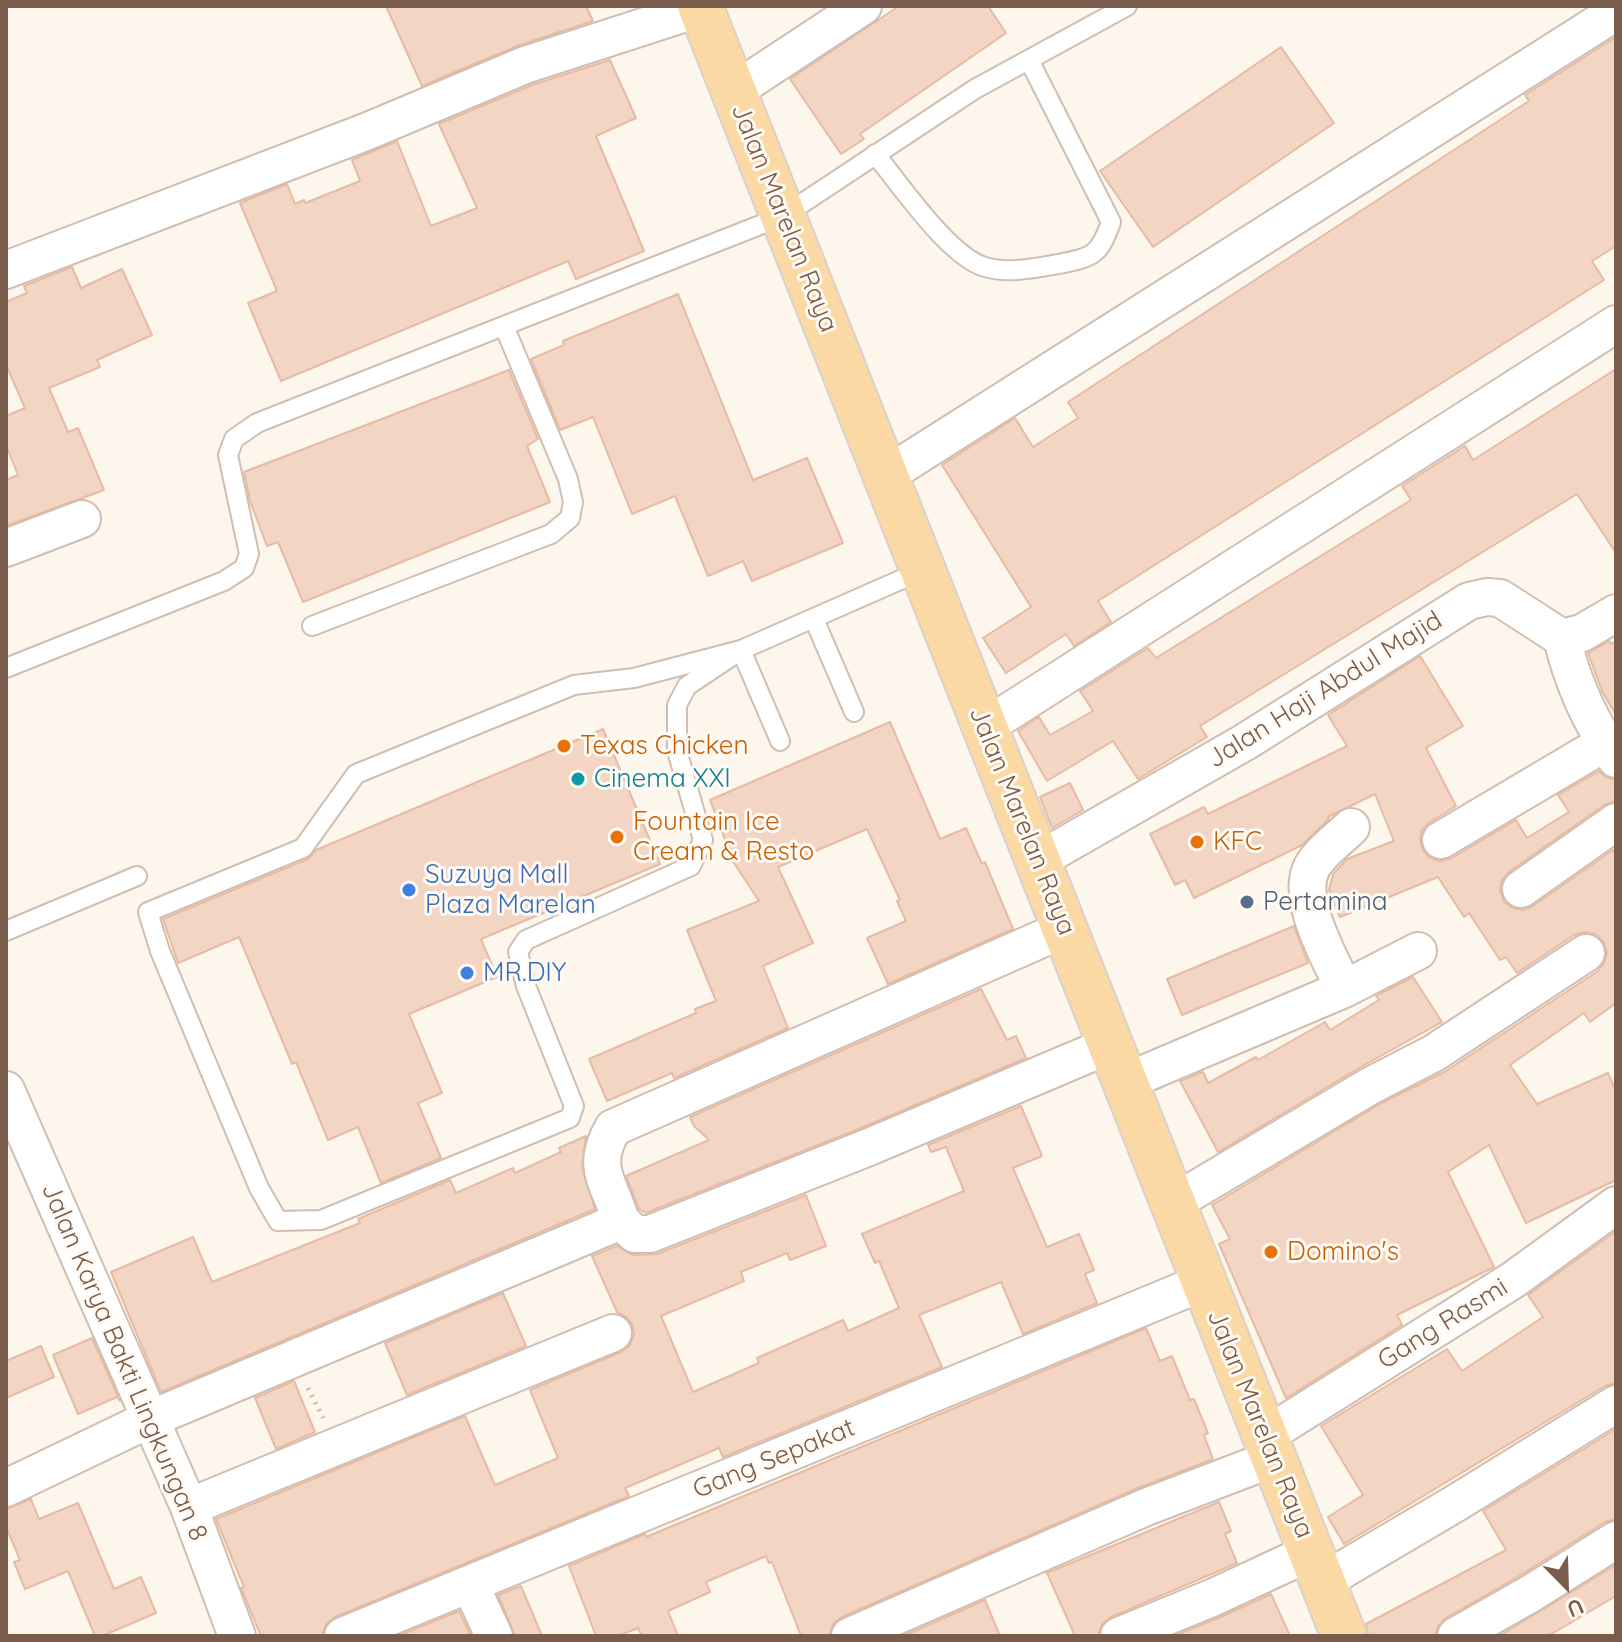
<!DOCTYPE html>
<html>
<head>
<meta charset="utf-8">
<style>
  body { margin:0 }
  #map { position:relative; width:1622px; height:1642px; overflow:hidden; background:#fdf6ec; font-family:Quicksand,sans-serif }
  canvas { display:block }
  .frame { position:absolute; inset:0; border:8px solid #7a5c4d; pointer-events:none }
  .north { position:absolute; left:1526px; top:1546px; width:80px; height:80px; -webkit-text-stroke:6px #fffaf3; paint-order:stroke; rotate:157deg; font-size:22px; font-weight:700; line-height:32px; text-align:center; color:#7a5c4d }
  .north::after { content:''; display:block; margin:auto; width:28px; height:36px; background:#7a5c4d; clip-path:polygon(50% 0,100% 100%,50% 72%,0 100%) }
</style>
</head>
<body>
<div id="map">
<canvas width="1622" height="1642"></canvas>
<div class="frame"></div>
<div class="north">U</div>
</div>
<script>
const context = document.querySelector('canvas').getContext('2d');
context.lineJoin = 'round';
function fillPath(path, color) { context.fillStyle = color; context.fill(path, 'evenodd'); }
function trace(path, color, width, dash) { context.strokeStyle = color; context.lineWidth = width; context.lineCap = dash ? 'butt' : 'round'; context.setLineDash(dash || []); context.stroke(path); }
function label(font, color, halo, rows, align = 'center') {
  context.font = font + ' Quicksand,sans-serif'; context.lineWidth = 6; context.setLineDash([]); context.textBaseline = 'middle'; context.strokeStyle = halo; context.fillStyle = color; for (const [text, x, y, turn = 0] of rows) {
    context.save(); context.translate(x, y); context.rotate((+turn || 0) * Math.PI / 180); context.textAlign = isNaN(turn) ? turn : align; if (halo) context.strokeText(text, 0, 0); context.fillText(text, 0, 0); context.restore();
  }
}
const building = new Path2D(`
  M386 6H586L593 21 517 46 422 86Z
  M899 6H988L1006 33 860 134 864 139 841 154 790 79Z
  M1616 37V246L1592 261 1604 280 1098 601 1111 622 1074 646 1066 634 1006 673 983 638 1031 607 942 465 1015 418 1033 447 1078 418 1068 402 1529 101 1525 95Z
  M1281 47 1334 123 1153 247 1100 171Z
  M610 60 636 118 596 136 644 251 576 279 568 261 281 381 248 303 277 291 240 203 287 184 295 204 304 200 305 203 360 181 352 160 397 141 431 226 477 208 439 124 532 85Z
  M72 267 81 288 122 269 152 335 97 360 100 367 49 388 68 432 78 428 104 490 6 526V480L18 475 6 445V416L25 408 6 365V302L27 293 24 286Z
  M678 294 753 480 807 458 843 543 752 581 743 561 708 576 675 496 632 514 593 417 560 430 531 359 564 345 563 341Z
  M1616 369V553L1577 494 1200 726 1207 737 1138 779 1113 741 1047 781 1018 731 1039 717 1050 735 1093 711 1080 691 1148 648 1156 658 1411 500 1402 486 1465 446 1473 460Z
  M509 370 538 439 527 446 550 502 303 602 278 542 267 546 250 501 244 472Z
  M1609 641 1611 644 1616 641V715L1602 691 1588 653Z
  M1420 656 1463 726 1426 748 1456 806 1430 822 1422 830 1420 839 1423 850 1430 858 1440 861 1452 858 1516 820 1527 838 1569 812 1558 795 1599 771 1606 777 1616 780V801L1604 805 1509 872 1502 880 1500 890 1504 902 1513 908 1524 910 1533 906 1613 850 1616 854V1003L1590 1022 1584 1013 1510 1065 1537 1104 1608 1073 1616 1091V1180L1526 1223 1489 1145 1448 1172 1494 1267 1397 1315 1402 1325 1286 1398 1219 1244 1230 1239 1212 1205 1380 1104 1446 1071 1598 971 1604 963 1607 953 1603 941 1595 934 1584 932 1574 935 1517 973 1506 957 1500 960 1469 913 1464 917 1438 877 1340 917 1329 890 1333 874 1347 859 1394 841 1375 794 1328 817 1329 819 1302 845 1194 898 1185 880 1175 885 1150 834 1204 807 1208 814 1347 746 1328 715Z
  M890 722 940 839 966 828 982 864 985 862 1013 929 888 984 867 938 906 921 897 901 900 900 867 829 778 867 813 943 763 966 788 1028 674 1078 672 1073 607 1101 589 1059 696 1013 695 1009 716 1001 687 930 759 901 734 863 710 800Z
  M603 729 660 864 481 939 497 977 409 1014 442 1093 418 1103 441 1158 381 1183 358 1127 328 1140 296 1062 292 1064 239 937 178 963 163 919 308 859 316 850Z
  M1070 783 1083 810 1052 828 1040 797Z
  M1294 926 1308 963 1182 1015 1167 979Z
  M1413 977 1442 1022 1359 1068 1218 1152 1180 1081 1203 1072 1208 1083 1256 1057 1258 1060 1325 1022 1330 1030 1379 1000 1376 996Z
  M981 989 1007 1040 1016 1036 1026 1058 861 1128 646 1213 639 1209 626 1176 709 1140 694 1126 690 1117Z
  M1021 1106 1042 1156 1013 1168 1047 1247 1079 1234 1094 1270 1085 1274 1097 1303 1023 1334 1001 1282 919 1315 942 1367 723 1457 719 1448 625 1488 629 1496 335 1617 326 1624 322 1636H261L241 1588 244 1587 216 1519 465 1416 495 1485 558 1458 530 1390 621 1352 630 1345 634 1335 632 1324 626 1317 617 1312 592 1256 617 1246 634 1255 657 1254 806 1195 826 1246 790 1260 787 1253 741 1272 744 1281 661 1316 693 1392 759 1363 757 1358 843 1320 848 1331 899 1308 879 1261 875 1263 862 1234 964 1191 946 1147 931 1152 928 1145Z
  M586 1136 582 1168 595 1209 161 1392 111 1272 193 1237 212 1282 360 1223 358 1219 450 1180 456 1193 513 1168 515 1173 561 1152 559 1148Z
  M1616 1231V1383L1605 1386 1344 1544 1328 1517 1363 1495 1321 1426 1447 1349 1462 1371 1543 1317 1528 1295Z
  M503 1293 526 1346 407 1395 385 1343Z
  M1146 1328 1160 1361 1172 1356 1190 1400 1194 1399 1208 1433 1204 1435 1213 1459 1138 1488 842 1617 833 1624 829 1636H801L772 1562 769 1563 766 1556 706 1582 710 1592 668 1611 678 1636H642L638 1628 618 1636H596L569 1566 645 1534 646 1537Z
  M92 1338 120 1401 117 1397 78 1414 53 1355Z
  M41 1346 54 1377 6 1398V1361Z
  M294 1381 315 1432 276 1449 255 1398Z
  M1616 1429V1519L1605 1522 1519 1576 1446 1618 1438 1626 1435 1636H1368L1366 1624 1506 1550 1483 1511Z
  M31 1499 39 1519 78 1503 114 1589 141 1577 156 1613 102 1636H95L68 1571 25 1589 14 1562 20 1560 6 1527V1509Z
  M1219 1502 1231 1531 1225 1534 1237 1563 1111 1617 1102 1624 1098 1636H1075L1047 1573Z
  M1616 1565V1596L1548 1636H1499Z
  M521 1586 542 1636H515L498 1595Z
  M1271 1594 1290 1636H1174L1223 1616Z
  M985 1600 1000 1636H903Z
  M459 1611 471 1636H398Z`);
const path = new Path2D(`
  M308 1388 323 1418`);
const lane = new Path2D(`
  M875 154C900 184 949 257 985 267 1009 274 1035 268 1059 264 1093 257 1099 256 1111 222L1029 60
  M814 619 854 712
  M312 626 551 534 570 518 573 502 568 479 504 326
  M6 668 224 581 244 568 249 554 228 455 234 439 257 423 783 216 975 89 1127 6
  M780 741 741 650 634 678 574 685 356 774 303 848 148 912 160 951 259 1188 278 1221 321 1220 570 1118 574 1106 526 986 518 952 526 940 691 866 703 840 677 751V705L687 686 741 650 923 570
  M6 931 137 876`);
const street = new Path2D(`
  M734 91 863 6
  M6 270 368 131 525 65 701 8
  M885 476 1616 12
  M6 548 82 519
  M1562 638C1572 681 1591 723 1616 759
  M985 727 1616 324
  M1441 840 1605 743
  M1037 861 1245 742 1469 601 1487 597 1500 598 1562 638 1582 633 1616 613
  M1521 889 1616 822
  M1344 989C1330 958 1295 899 1312 867 1320 852 1339 839 1351 827
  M1125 1082 1344 989 1418 951
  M6 1090 189 1507 237 1636
  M1173 1203 1370 1086 1434 1053 1586 953
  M621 1221 635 1234H650L869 1147 1110 1045
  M1265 1436 1513 1280 1616 1205
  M6 1488 150 1419 621 1221C609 1181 590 1168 613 1128L1064 929
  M189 1507 613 1333
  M1322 1582 1456 1503 1616 1404
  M470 1584 494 1636
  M343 1636 1204 1282
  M850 1636 1146 1507 1274 1458
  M1119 1636 1214 1597 1311 1552
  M1456 1636 1530 1594 1616 1540`);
const primary = new Path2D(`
  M700 6 1344 1636`);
const markers = [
  [564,746,8,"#e8710a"],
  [578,779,8,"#0f9aa8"],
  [617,837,8,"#e8710a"],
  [1197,842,8,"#e8710a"],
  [409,890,8,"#3f7fe0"],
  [1247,902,8,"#5c6f8a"],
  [467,973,8,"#3f7fe0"],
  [1271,1252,8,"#e8710a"]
];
const streetNames = [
  ["Jalan Marelan Raya",784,218,68],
  ["Jalan Haji Abdul Majid",1325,690,-32],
  ["Jalan Marelan Raya",1022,821,68],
  ["Gang Rasmi",1443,1324,-32],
  ["Jalan Karya Bakti Lingkungan 8",124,1362,67],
  ["Jalan Marelan Raya",1260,1424,68],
  ["Gang Sepakat",774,1459,-22]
];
const foodNames = [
  ["Texas Chicken",580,746],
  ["Fountain Ice",633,822],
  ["Cream & Resto",633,852],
  ["KFC",1213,842],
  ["Domino's",1287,1252]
];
const cultureNames = [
  ["Cinema XXI",594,779]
];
const shopNames = [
  ["Suzuya Mall",425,875],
  ["Plaza Marelan",425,905],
  ["MR.DIY",483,973]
];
const serviceNames = [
  ["Pertamina",1263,902]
];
fillPath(building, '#f3d5c3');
trace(building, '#e6bba3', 2);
trace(lane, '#d1beb0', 22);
trace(street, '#d1beb0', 40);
trace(primary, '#dad1cd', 48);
trace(path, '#d9b8a5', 5, [2, 6]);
trace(lane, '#fff', 18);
trace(street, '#fff', 36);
trace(primary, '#fbd9a5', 44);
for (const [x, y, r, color] of markers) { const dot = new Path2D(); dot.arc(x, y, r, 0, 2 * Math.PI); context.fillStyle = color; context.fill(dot); trace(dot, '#fffaf3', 3); }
label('26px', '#7a5c4d', '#fffaf3', streetNames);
label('26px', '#c56008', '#fffaf3', foodNames, 'left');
label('26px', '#0d838f', '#fffaf3', cultureNames, 'left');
label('26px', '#366cbe', '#fffaf3', shopNames, 'left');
label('26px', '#4e5e75', '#fffaf3', serviceNames, 'left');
</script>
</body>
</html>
